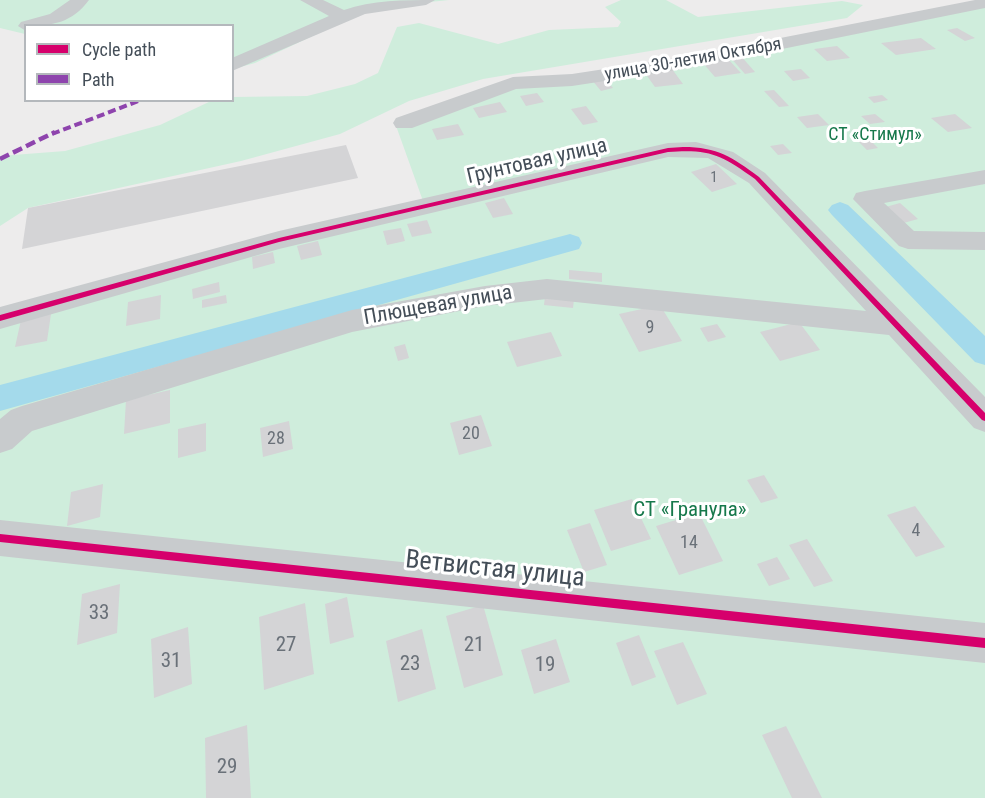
<!DOCTYPE html>
<html>
<head>
<meta charset="utf-8">
<style>
  body { margin:0 }
  #map { position:relative; width:985px; height:798px; overflow:hidden; background:#edecec; font-family:"Roboto Condensed",sans-serif }
  canvas { display:block }
  .legend { position:absolute; left:24px; top:24px; width:210px; height:78px; box-sizing:border-box; background:#fff; border:2px solid #b4b8bc; margin:0; padding:8px 10px; list-style:none; font-size:18px; color:#444e58 }
  .legend li { display:flex; align-items:center; gap:12px; height:30px }
  .legend b { width:30px; border:2px solid #b4b8bc }
</style>
</head>
<body>
<div id="map">
<canvas width="985" height="798"></canvas>
<ul class="legend">
<li><b style="height:8px;background:#d6006c"></b>Cycle path</li>
<li><b style="height:8px;background:#8e44ad"></b>Path</li>
</ul>
</div>
<script>
const context = document.querySelector('canvas').getContext('2d');
context.lineJoin = 'round';
function fillPath(path, color) { context.fillStyle = color; context.fill(path, 'evenodd'); }
function trace(path, color, width, dash) { context.strokeStyle = color; context.lineWidth = width; context.lineCap = dash ? 'butt' : 'round'; context.setLineDash(dash || []); context.stroke(path); }
function label(font, color, halo, rows, align = 'center') {
  context.font = font + ' "Roboto Condensed",sans-serif'; context.lineWidth = 6; context.setLineDash([]); context.textBaseline = 'middle'; context.strokeStyle = halo; context.fillStyle = color; for (const [text, x, y, turn = 0] of rows) {
    context.save(); context.translate(x, y); context.rotate((+turn || 0) * Math.PI / 180); context.textAlign = isNaN(turn) ? turn : align; if (halo) context.strokeText(text, 0, 0); context.fillText(text, 0, 0); context.restore();
  }
}
const green = new Path2D(`
  M0 0H449L372 8 255 63 233 69 232 26H26L25 34 0 28Z
  M621 0H666L698 17 842 1 863 5 847 18 483 79 409 101 340 134 241 161 28 208 0 226V156L65 151 160 125 211 101 232 100 233 97 307 96 355 84 378 73 397 27 419 23 498 44 549 30 618 27 621 22 605 7Z
  M985 0V798H0V311L423 201 395 123 509 86 783 42Z`);
const canal = new Path2D(`
  M840 202 848 205 985 336V365L975 362 832 215 828 210 832 205Z
  M570 234 579 237 582 243 579 249 0 411V385Z`);
const building = new Path2D(`
  M957 28 975 38 965 41 947 30Z
  M921 38 936 49 896 55 881 43Z
  M837 46 850 58 827 61 814 49Z
  M740 55 755 72 745 74 730 57Z
  M728 59 741 73 715 77 702 62Z
  M672 69 683 84 655 87 645 73Z
  M801 69 810 78 793 81 784 71Z
  M604 78 613 88 601 91 592 80Z
  M774 90 789 106 779 107 764 91Z
  M537 93 544 102 526 106 520 96Z
  M882 95 888 100 874 103 868 97Z
  M500 102 507 112 479 118 473 108Z
  M586 106 598 122 583 125 571 109Z
  M818 114 829 125 807 128 797 117Z
  M875 114 885 122 870 124 861 116Z
  M955 114 972 128 948 132 931 118Z
  M458 124 464 135 437 140 432 129Z
  M864 134 878 148 867 150 853 136Z
  M783 144 792 153 778 155 770 146Z
  M346 145 358 178 22 249 28 208Z
  M716 164 737 184 712 192 691 172Z
  M504 198 513 214 493 218 485 203Z
  M900 203 918 219 900 224 882 208Z
  M427 220 432 233 412 237 407 224Z
  M401 228 405 241 387 245 383 231Z
  M318 241 322 255 301 260 297 246Z
  M273 252 275 263 253 269 252 257Z
  M569 270 602 273V282L569 279Z
  M219 282 220 292 193 299 192 289Z
  M161 295 160 319 126 326 128 302Z
  M226 295 227 303 202 308V300Z
  M545 296 574 299 573 308 544 305Z
  M660 305 682 341 639 352 619 314Z
  M51 314 47 341 15 347 21 320Z
  M799 322 820 350 780 361 760 332Z
  M717 324 726 337 708 342 700 328Z
  M551 332 562 356 517 367 507 342Z
  M405 344 409 358 398 361 394 347Z
  M170 390V423L124 434 126 400Z
  M481 415 492 446 459 455 450 423Z
  M289 421 293 449 263 457 260 428Z
  M206 423V451L178 458V429Z
  M764 475 778 498 761 503 747 480Z
  M103 484 100 517 67 526 71 492Z
  M632 499 651 539 611 551 594 510Z
  M915 506 945 547 916 557 887 515Z
  M699 513 723 561 679 575 656 526Z
  M590 523 607 565 584 572 567 530Z
  M807 539 833 581 814 587 789 545Z
  M777 557 790 579 769 586 757 564Z
  M120 584 117 633 77 645 82 594Z
  M347 597 354 637 330 644 325 604Z
  M305 603 314 674 264 690 259 617Z
  M483 605 503 675 464 688 446 616Z
  M188 627 192 684 154 698 151 639Z
  M422 629 436 689 398 702 386 641Z
  M639 635 656 677 632 686 616 643Z
  M556 639 570 682 534 694 521 650Z
  M683 642 707 694 677 705 654 651Z
  M247 725 251 798H206L205 738Z
  M786 726 822 798H792L762 735Z`);
const street = new Path2D(`
  M70 0H89C72 23 52 26 26 26V31L18 26 21 22 50 14Z
  M300 0H323L344 10C372 0 404 0 435 0L426 5 365 14 232 71V58L329 16Z
  M975 0H985V8L683 69 572 86 516 89 412 128H396L393 123 396 118 513 77 572 74 683 57Z
  M696 142 733 152 765 173 985 397V432L974 428 889 335 547 299 485 306 352 332 32 431 12 449 0 453V419L11 410 22 406 352 310 485 286 547 279 866 311 749 183 708 158 668 157 279 249 0 329V307L279 231 668 143Z
  M985 170V184L884 203 914 231 985 232V250L908 249 899 246 853 199 856 193 865 191Z
  M0 520 985 623V663L0 556Z`);
const quietFar1 = new Path2D(`
  M52 134 141 100`);
const quiet = new Path2D(`
  M0 159 55 132`);
const cycleway = new Path2D(`
  M683 147C718 147 732 157 759 177L985 413V421L982 420 755 179C721 155 711 149 668 152L279 242 0 321V315L279 238 668 148Z
  M0 534 985 638V648L0 542Z`);
const farNumbernames = [
  ["1",714,178]
];
const farStreetnames = [
  ["улица 30-летия Октября",693,60,-10]
];
const farParknames = [
  ["СТ «Стимул»",875,135]
];
const numberNames = [
  ["9",650,328],
  ["20",471,434],
  ["28",276,439],
  ["4",916,531],
  ["14",689,543]
];
const streetNames = [
  ["Грунтовая улица",537,162,-13],
  ["Плющевая улица",438,306,-10]
];
const parkNames = [
  ["СТ «Гранула»",690,511]
];
const nearNumbernames = [
  ["33",99,614],
  ["27",286,646],
  ["21",474,646],
  ["31",171,662],
  ["23",410,665],
  ["19",545,666],
  ["29",227,768]
];
const nearStreetnames = [
  ["Ветвистая улица",495,570,6]
];
fillPath(green, '#cfeddc');
fillPath(canal, '#a4daeb');
fillPath(building, '#d4d4d6');
fillPath(street, '#c8cbcd');
trace(quietFar1, '#8e44ad', 4, [8, 4]);
trace(quiet, '#8e44ad', 4.5, [10, 4.5]);
fillPath(cycleway, '#d6006c');
label('15px', '#6a7179', null, farNumbernames);
label('18px', '#444e58', '#fff', farStreetnames);
label('18px', '#16784b', '#fff', farParknames);
label('18px', '#6a7179', null, numberNames);
label('21px', '#444e58', '#fff', streetNames);
label('21px', '#16784b', '#fff', parkNames);
label('21px', '#6a7179', null, nearNumbernames);
label('26px', '#444e58', '#fff', nearStreetnames);
</script>
</body>
</html>
